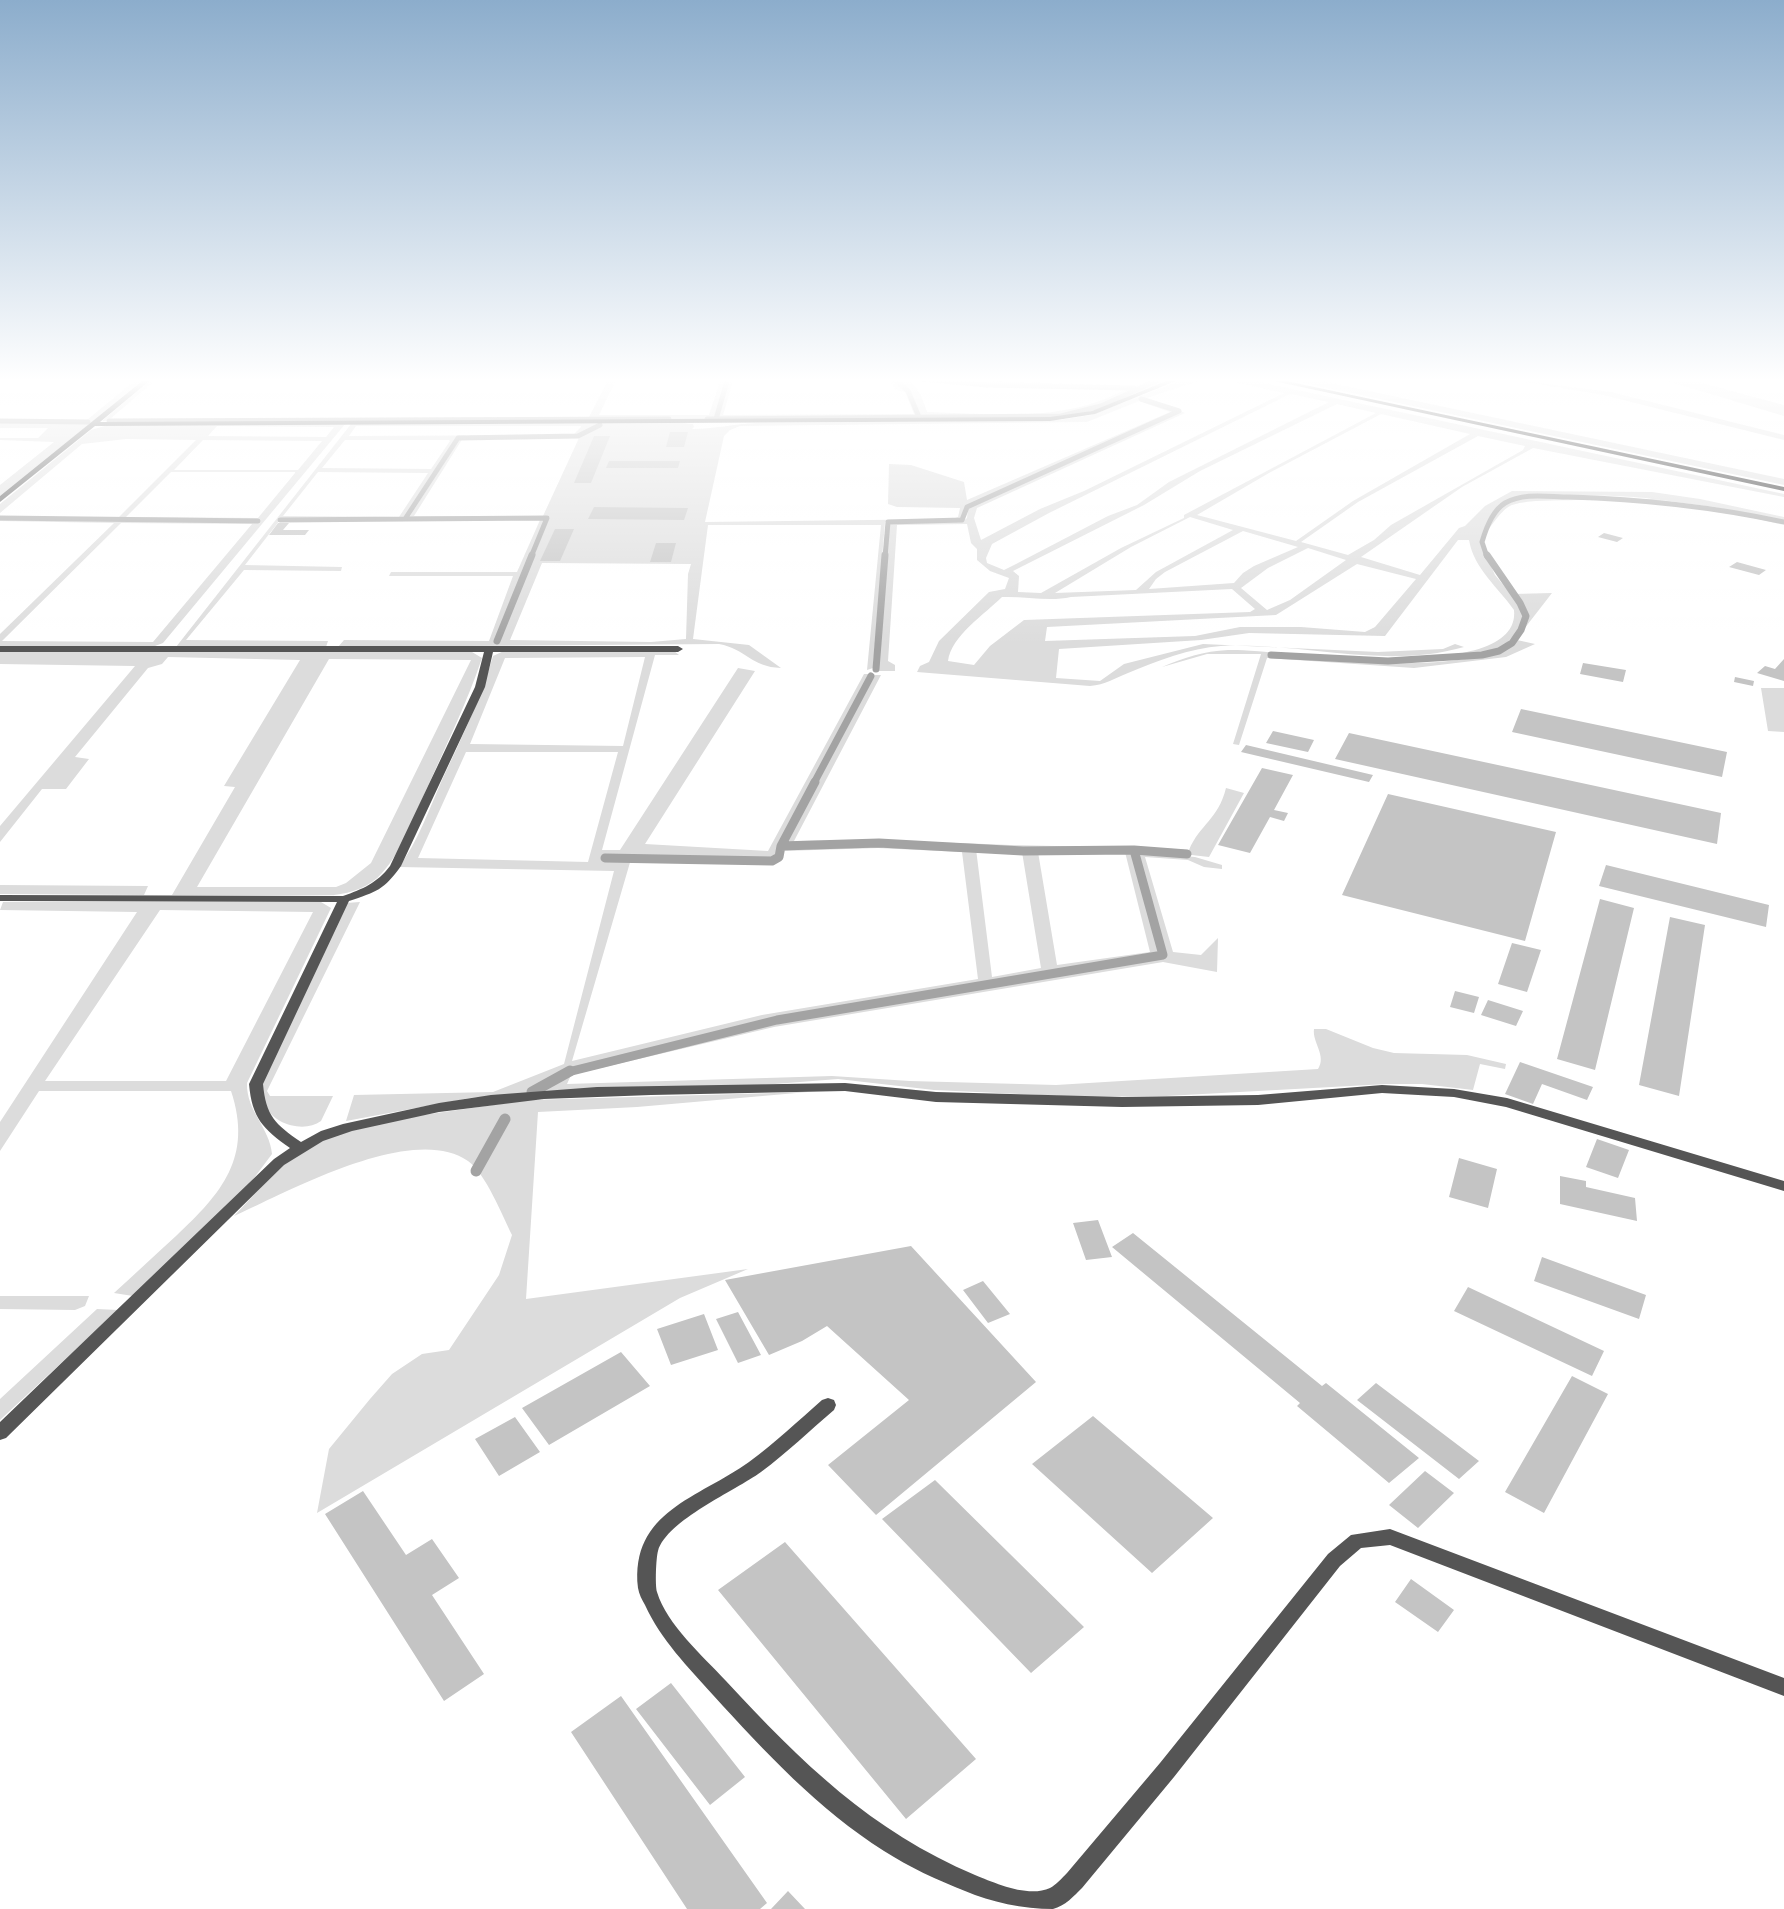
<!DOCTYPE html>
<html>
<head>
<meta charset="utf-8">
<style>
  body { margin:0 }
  canvas { display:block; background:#fff }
</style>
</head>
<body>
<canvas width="1784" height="1909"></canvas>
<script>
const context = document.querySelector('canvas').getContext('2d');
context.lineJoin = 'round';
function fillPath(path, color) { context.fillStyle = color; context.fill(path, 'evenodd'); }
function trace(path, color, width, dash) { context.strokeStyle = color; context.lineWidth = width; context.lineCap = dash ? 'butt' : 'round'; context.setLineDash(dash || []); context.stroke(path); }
const green = new Path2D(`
  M138 378H147L0 496V485L54 442 0 440V438H38L48 428H0V419L87 420Z
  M153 378H158L110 419 589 417 609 378H617L599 415H709L721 378H726L714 419H717L729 378H734L723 415 914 414 905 392 895 389 888 378H892L907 391 920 417 909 391 895 378 1136 386 1161 378 1100 405 1060 416C1097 413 1131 393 1164 378H1175L1099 408 1060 417 708 421H102ZM909 379 984 386 1124 390C1063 423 994 414 927 412L921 395Z
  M1187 378H1207L1147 398 1185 413 977 508 974 518 981 540 1040 509 1084 491 1284 393 1216 378H1241L1784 494V497L1533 448 1462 487 1361 557 1420 575 1459 528 1465 526 1485 506 1512 491 1652 492 1700 499 1784 517V522L1714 507 1653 499 1742 513 1784 525C1714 508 1648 499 1576 500 1556 501 1532 499 1512 505 1503 508 1493 524 1487 531 1492 521 1496 511 1505 505 1530 488 1620 501 1652 499 1625 495 1532 492 1508 501 1492 507 1484 527 1480 542L1495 575 1524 610V618L1517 632 1501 649 1414 662 1271 655C1321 662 1483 675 1517 640L1535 644 1506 657 1414 668 1267 658 1239 745 1233 744 1261 654H1207L1162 667C1183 658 1204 651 1228 650 1272 648 1522 688 1514 610 1498 587 1474 569 1469 540H1458L1385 636 1249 633 1201 640 1059 649 1056 678 1100 681 1124 664 1203 644 1378 652 1443 649 1455 644 1464 647C1384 670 1302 642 1221 646 1190 648 1157 661 1128 673 1115 678 1105 685 1090 686L917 672 920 666 929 662 939 641 989 592 1005 589 1009 578 990 571 977 560V549L971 543 967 524 897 525 888 661 895 665V671H877L889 523 963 521 967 518 968 508 973 505 1180 412 1140 398 1175 411 964 507 963 518 960 519 885 522 873 668 867 670 881 525H708L693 639 749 645 781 668C751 667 746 649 719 644L338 647 344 640 489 641 513 576H389L391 572H517L540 520H406L545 519 494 641H500L549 518 408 519 460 438 580 437 601 425 598 424 577 436 471 435 457 437 404 518 280 520 245 565 342 567 341 571 244 570 186 640 328 641 326 647H176L351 424 683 423 693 424 694 427 692 429C714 429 734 424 757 423L1060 420 1091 415ZM1290 394 1329 402 1169 482 1137 505 1108 516 1016 564 1004 570 987 563 986 558 992 544 1049 513ZM1139 401 1170 412 967 500 964 482 911 465 889 464 888 504 897 507 960 508 958 517 952 519 705 522 724 436 730 430 740 426 1087 422ZM1337 404 1376 413 1184 515V518L1121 548 1041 593 1018 592 1019 576 1013 571 1144 505 1200 471ZM1381 414 1470 434 1353 501 1296 541 1197 515 1269 473ZM356 426H581V427L573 435 349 436ZM1478 436 1525 446 1523 450 1391 525 1374 540 1348 555 1301 542 1358 502ZM463 438 471 437 579 438 543 516H414ZM345 440H449L450 441 431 469 322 468ZM318 472 427 473H428L399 517 283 516ZM1190 517 1233 530 1156 572 1136 590 1055 593 1131 547ZM1243 531 1298 547 1254 566 1243 573 1234 583 1149 589 1156 579 1165 572ZM1308 548 1346 560 1290 600 1267 610 1241 588 1268 568ZM542 563 691 564 688 574 686 639 651 642 510 640ZM1357 564 1416 579 1375 627 1365 632 1301 627H1240L1195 636 1045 641 1047 627 1276 615ZM1232 589 1255 609 1250 612 1024 620 990 646 974 665 948 661C951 636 985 614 1002 597 1025 596 1049 602 1071 597Z
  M1281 378H1308L1784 479V485Z
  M1501 378 1611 392 1784 435V440L1603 395Z
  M1657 378H1683L1784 405V416Z
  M346 423 163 643 155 646 0 647V634L114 523 0 521V519L260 521 0 518 119 517 196 440 126 439 82 444 0 513V504L91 430 108 425ZM217 426 333 427H334L326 437 208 436ZM203 440 322 441 298 470H174ZM171 472H295V473L258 518 126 517ZM121 523 252 524 153 642 2 641Z
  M1552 593 1521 633 1527 618V610L1513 594Z
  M504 651H674L679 655H655L602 850H620L738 668 755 671 645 844 768 851 864 674H870L774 856 766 859 643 855 602 857V860L631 859 572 1061 762 1015 978 979 962 852 878 848 783 851V847L880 845 976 849 992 977 1041 968 1022 852H1038L1057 965 1150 952 1125 852H1132L1160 955 776 1019 570 1068 526 1093 470 1098 346 1121 354 1095 493 1092 564 1064 614 871 399 867C418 841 429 810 442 780 461 739 481 699 493 656ZM645 657 623 746 470 744 505 658ZM466 752H618L588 862 418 858Z
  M0 652H472L482 658C467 703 446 745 427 788 414 816 403 850 382 873 370 887 352 893 334 895H172L235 787 224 786 300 660 168 657 162 664 148 668 75 757 89 759 66 789H42L0 842V826L135 666 0 664ZM329 659 471 660 371 863 346 883 336 887H197Z
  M875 675H881L794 841C866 840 938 842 1010 845 1070 847 1129 845 1189 850 1200 824 1218 820 1226 788L1244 793 1209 857 1131 848 1024 849 879 842 784 844Z
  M1761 688H1784V732L1768 731Z
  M1136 852 1195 857 1222 865V869L1204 867 1188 860 1145 857 1173 952 1201 955 1218 938 1217 972 1163 962 774 1027 571 1075 567 1084 832 1076 910 1081 1056 1085 1318 1069C1327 1056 1312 1042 1314 1029H1326L1373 1048 1394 1053 1467 1055 1506 1064 1505 1069 1480 1064 1473 1090 1422 1084H1387L1166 1096 1084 1097 934 1090 838 1079 762 1085 536 1092 574 1070 776 1022 1166 957Z
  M0 885 148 886 144 895 0 894Z
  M3 902H321L331 908 247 1083C246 1111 270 1128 272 1154L251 1182 133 1296 114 1293C135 1274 155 1255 176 1236 222 1193 253 1157 231 1091H39L0 1151V1122L137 912 0 910ZM160 910 313 912 226 1081H45Z
  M360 902 267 1091 270 1096H333L321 1121C305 1133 274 1125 266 1106 262 1099 261 1090 259 1082L346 903Z
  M808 1092 637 1107 538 1112 526 1299 748 1269 680 1298 317 1513 329 1449 370 1399 392 1374 422 1354 449 1350 499 1275 512 1235C502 1215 486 1174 468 1161 413 1122 287 1192 234 1216L283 1164 321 1141 339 1133 416 1116 528 1100Z
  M0 1296H89L85 1306 75 1310 0 1309Z
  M97 1309 118 1310 0 1420V1399Z`);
const streamFar3 = new Path2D(`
  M893 378 908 391 919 417
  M912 378 987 385 1134 388
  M707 419 1061 416 1101 406 1162 378
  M716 419 728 378
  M0 421 88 422
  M109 421 669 419
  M0 518 258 521
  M405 519 547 518 531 557
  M280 520 405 519 458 438 578 436 600 425
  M885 557 888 522 962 520 967 507 1179 411 1141 399
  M1487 557 1482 542C1486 528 1492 511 1505 503 1524 492 1549 497 1569 497 1642 499 1713 507 1784 522`);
const streamFar2 = new Path2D(`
  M497 641 532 555
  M1271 655 1388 661 1482 655 1499 651 1512 643 1521 630 1526 616 1520 603 1487 555
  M876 669 885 555
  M814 783 871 676`);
const streamFar1 = new Path2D(`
  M815 782 781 846 879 843 1023 851 1134 850 1187 854
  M605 858 772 861 779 857 781 846
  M568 1072 777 1020 1163 955 1134 850`);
const stream = new Path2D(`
  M532 1092 570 1071
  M476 1171 505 1119`);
const building = new Path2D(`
  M670 432H688L684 447H666Z
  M594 436H610L591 483H574Z
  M609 461H680L678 468H606Z
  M594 507 688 508 684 520 588 519Z
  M278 523H289L283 530H309L305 535H269Z
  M555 529H574L560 561H540Z
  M1604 533 1623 538 1617 542 1598 537Z
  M656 543H676L671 562H650Z
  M1737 562 1766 570 1759 575 1729 567Z
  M1784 659V681L1757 673 1765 666 1775 669Z
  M1583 663 1626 670 1623 682 1580 674Z
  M1735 677 1754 681 1753 686 1734 682Z
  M1521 709 1727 752 1722 777 1512 732Z
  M1273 731 1314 740 1308 752 1266 743Z
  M1349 733 1721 813 1717 844 1335 759Z
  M1246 745 1373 775 1369 782 1241 752Z
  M1262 768 1293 775 1274 810 1288 813 1284 821 1270 817 1250 853 1218 845Z
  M1388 794 1556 832 1525 941 1342 895Z
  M1606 865 1769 905 1766 927 1599 886Z
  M1600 899 1634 908 1595 1070 1557 1059Z
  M1670 917 1705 925 1679 1096 1639 1085Z
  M1512 943 1541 950 1527 992 1498 984Z
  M1455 991 1479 997 1474 1013 1450 1007Z
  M1488 1000 1523 1011 1516 1026 1481 1015Z
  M1520 1062 1593 1087 1587 1100 1542 1084 1533 1104 1505 1094Z
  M1597 1139 1629 1150 1618 1178 1586 1167Z
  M1459 1158 1497 1169 1488 1208 1449 1197Z
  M1560 1176 1586 1181V1187L1635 1198 1637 1221 1560 1204Z
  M1098 1220 1112 1257 1086 1260 1073 1223Z
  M1133 1233 1322 1386 1326 1383 1419 1458 1389 1483 1297 1406 1300 1403 1112 1247Z
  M911 1246 1036 1382 876 1515 828 1465 909 1400 827 1326 802 1341 769 1355 725 1280Z
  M1542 1257 1646 1295 1639 1319 1534 1281Z
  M983 1281 1010 1314 988 1323 963 1290Z
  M1468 1287 1604 1351 1592 1376 1454 1311Z
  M738 1312 761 1355 738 1363 716 1319Z
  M704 1314 718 1350 671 1365 657 1329Z
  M621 1352 650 1386 549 1445 522 1408Z
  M1572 1376 1608 1394 1544 1513 1505 1492Z
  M1376 1383 1479 1461 1459 1479 1357 1400Z
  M1093 1416 1213 1518 1152 1573 1032 1464Z
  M515 1417 540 1452 499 1476 475 1439Z
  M1425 1471 1454 1493 1418 1528 1389 1505Z
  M935 1480 1084 1627 1031 1673 882 1519Z
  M363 1491 406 1555 432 1539 459 1578 432 1595 484 1674 444 1701 325 1514Z
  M785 1542 976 1759 906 1819 718 1590Z
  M1411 1579 1454 1610 1438 1632 1395 1602Z
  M671 1683 745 1777 710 1805 636 1709Z
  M621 1696 767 1903 760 1909H687L571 1732Z
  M788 1891 805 1909H771Z`);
const street = new Path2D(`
  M146 378H153L100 422 1050 417 1092 411 1174 378H1183L1095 414 1050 421 95 426 0 502V496Z
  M0 646H678L683 649 678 652H493L485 687 401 866C384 890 376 892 349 901L263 1084C266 1116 275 1124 301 1142L321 1131 343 1124 439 1103 491 1095 597 1087 845 1083 936 1092 1122 1097 1258 1095 1382 1085 1454 1089 1507 1098 1784 1181V1191L1506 1107 1454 1097 1382 1093 1258 1105 1122 1107 936 1102 845 1091 651 1095 544 1099 439 1112 352 1131 323 1141 284 1165 6 1438 0 1440V1422L274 1159 290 1148C263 1129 252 1118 249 1084L337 902 0 901V895L343 896C363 889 377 883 390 866L475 687 484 652H0Z
  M828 1398 834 1400 836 1405 834 1410C810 1430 787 1453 761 1472 735 1491 667 1520 658 1551 656 1558 655 1585 657 1592 667 1625 703 1656 726 1681 801 1762 871 1831 975 1875 995 1883 1028 1898 1050 1888 1056 1885 1062 1878 1067 1873L1160 1763 1328 1554 1351 1535 1390 1529 1784 1678V1696L1390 1545 1361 1548 1340 1566 1174 1777 1082 1888C1074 1896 1065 1906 1053 1909 1023 1909 991 1902 965 1891 937 1880 909 1867 884 1851 818 1809 765 1752 713 1695 688 1667 661 1640 645 1605 642 1600 639 1594 638 1588 630 1511 699 1498 749 1462 775 1443 798 1421 822 1400Z`);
const secondary = new Path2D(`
  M1260 378H1272L1784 487V491Z`);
fillPath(green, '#dcdcdc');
trace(streamFar3, '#a3a3a3', 5);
trace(streamFar2, '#a3a3a3', 7);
trace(streamFar1, '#a3a3a3', 9);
trace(stream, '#a3a3a3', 11);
fillPath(building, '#c4c4c4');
fillPath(street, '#555');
fillPath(secondary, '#222');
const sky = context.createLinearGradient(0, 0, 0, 645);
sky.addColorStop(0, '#8cadcc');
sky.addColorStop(0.59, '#fff');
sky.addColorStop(1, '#ffffff00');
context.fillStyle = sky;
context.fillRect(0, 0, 1784, 645);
</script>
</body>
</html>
